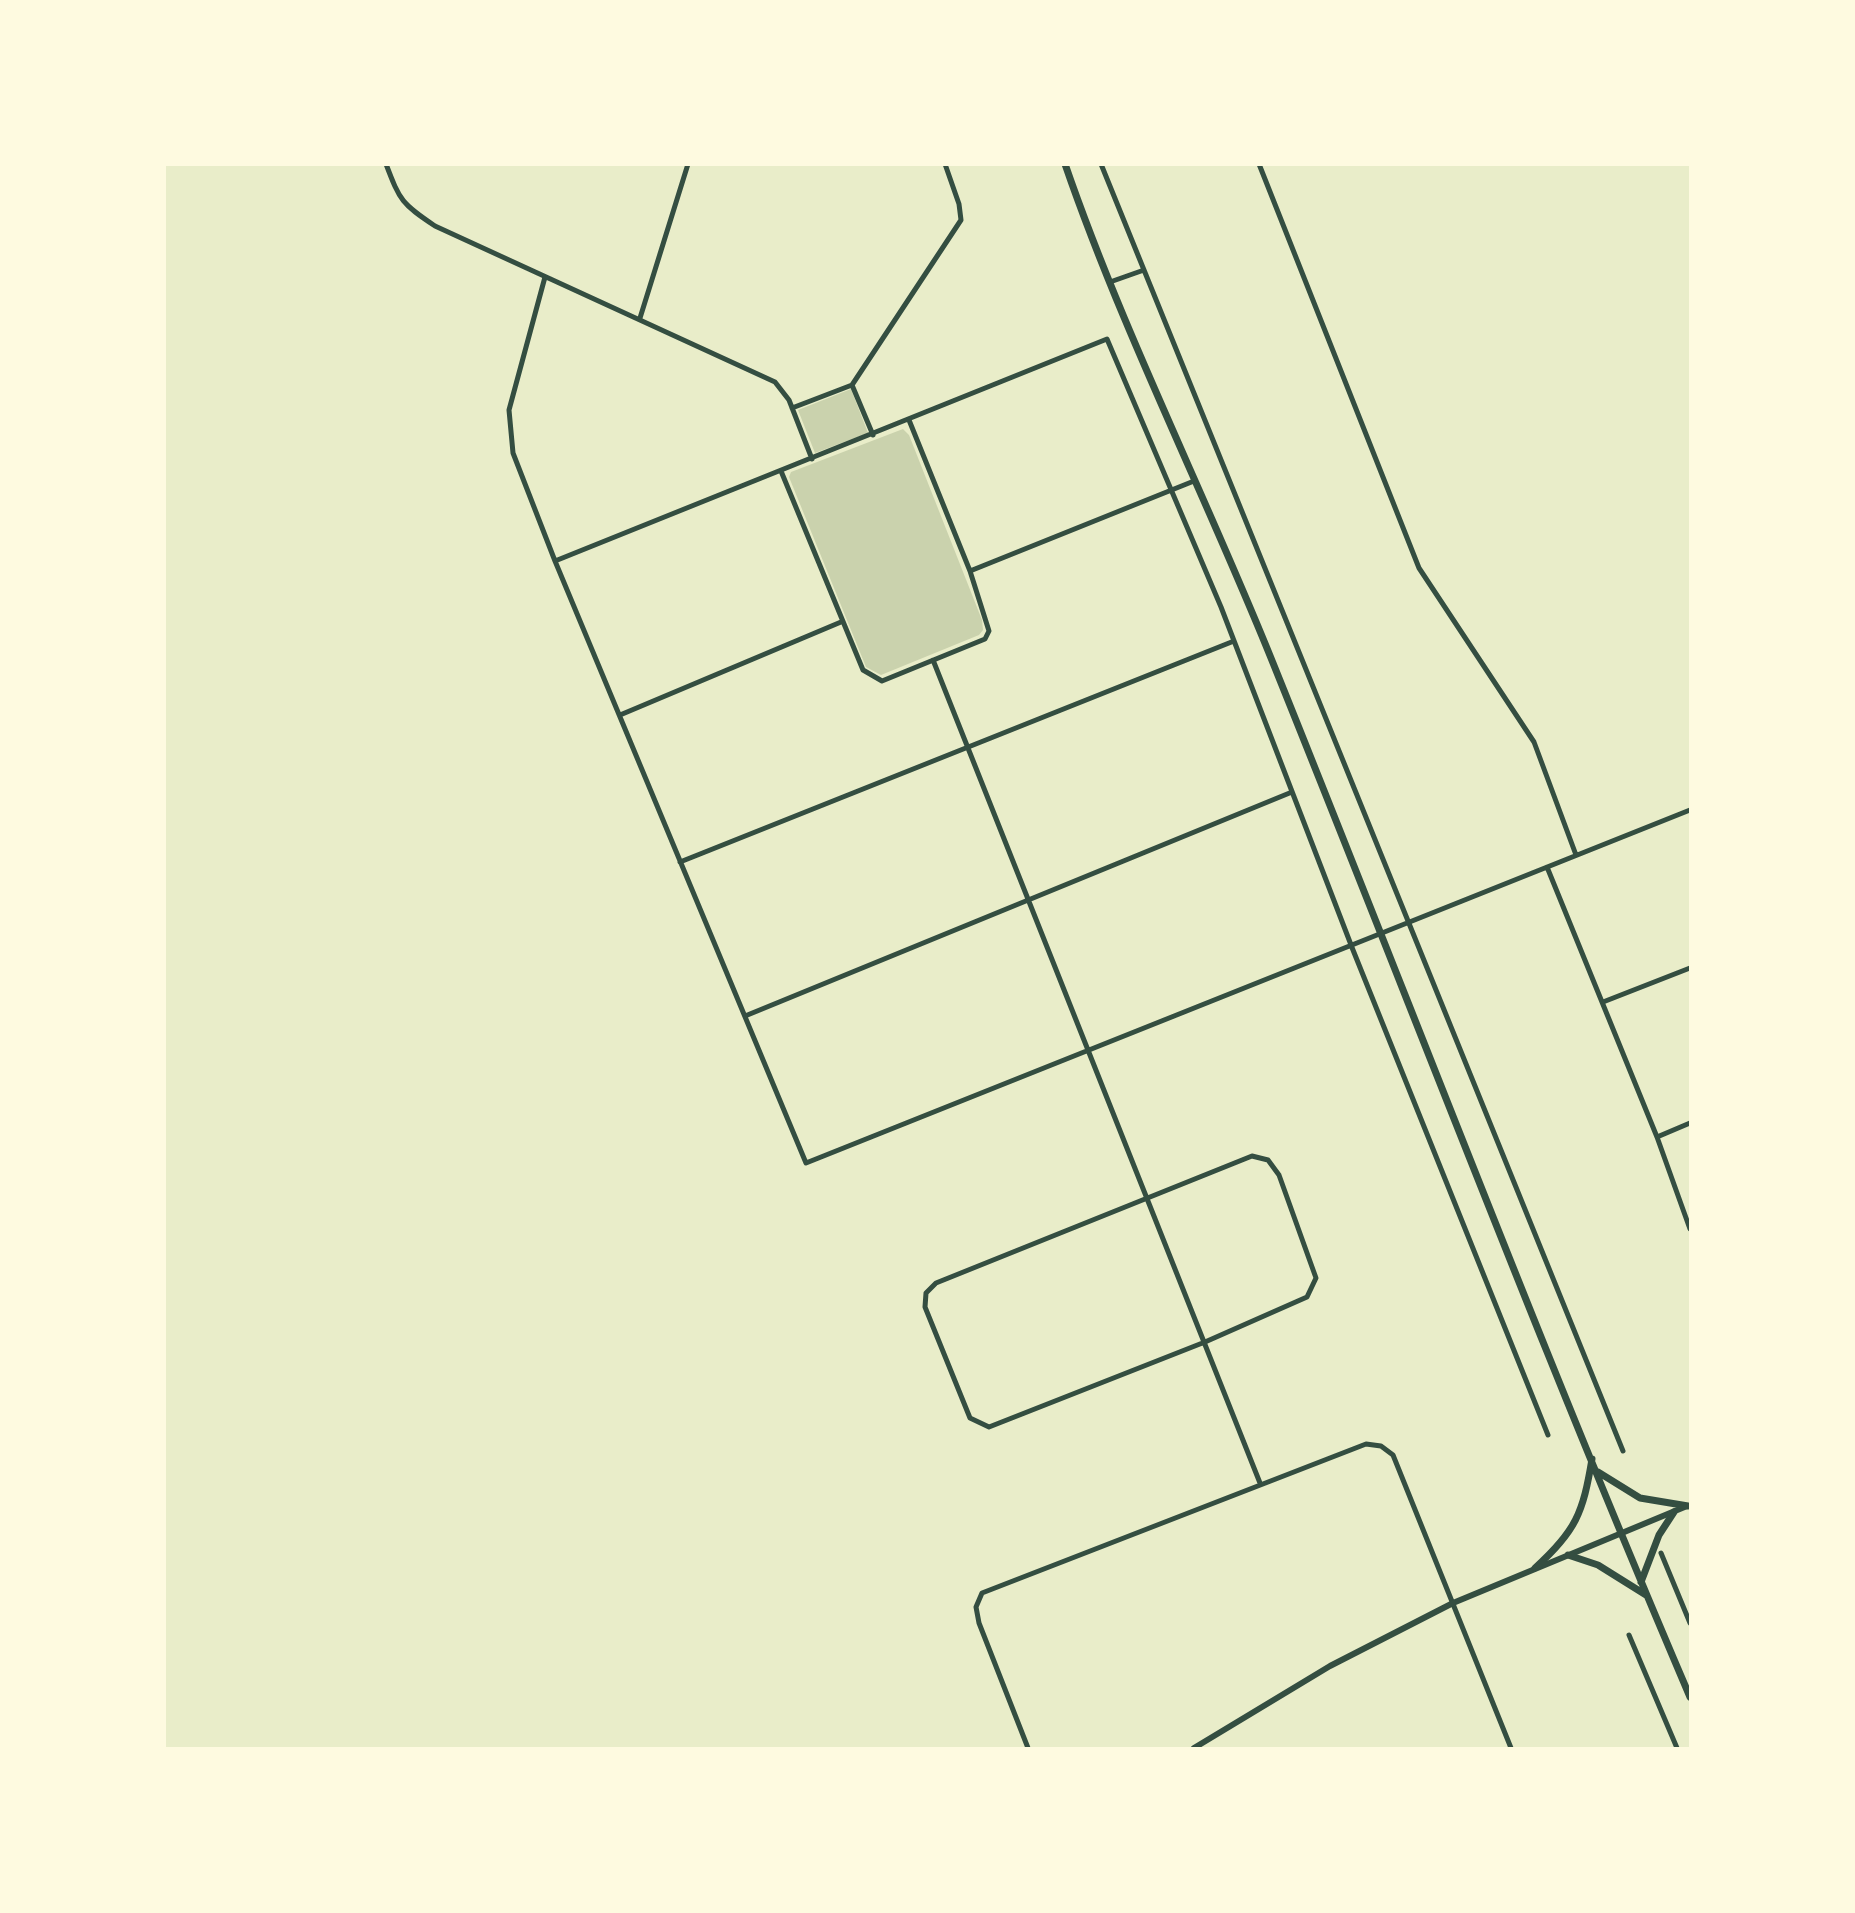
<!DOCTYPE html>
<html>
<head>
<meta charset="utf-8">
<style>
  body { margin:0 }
  #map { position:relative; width:1855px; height:1913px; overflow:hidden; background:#e9edc9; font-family:Lato,sans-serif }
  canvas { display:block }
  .frame { position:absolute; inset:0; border:166px solid #fefae0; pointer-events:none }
</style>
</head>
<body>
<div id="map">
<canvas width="1855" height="1913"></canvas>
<div class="frame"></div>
</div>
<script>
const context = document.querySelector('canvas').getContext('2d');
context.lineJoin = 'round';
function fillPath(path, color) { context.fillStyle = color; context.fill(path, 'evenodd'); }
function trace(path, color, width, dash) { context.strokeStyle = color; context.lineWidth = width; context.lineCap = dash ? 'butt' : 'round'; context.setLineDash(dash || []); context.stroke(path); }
const green = new Path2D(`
  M851 389 868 433 815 453 798 410Z
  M903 429 909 435 982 620 983 630 979 635 881 675 866 667 789 477 791 472Z`);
const minor = new Path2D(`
  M386 164C400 201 402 204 435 226L775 382 789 400 812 459
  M1101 164 1623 1451
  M1259 164 1419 568 1534 742 1576 855
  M545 277 509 410 513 453 555 561 806 1163 1690 810
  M1110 282 1144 270
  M640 318 688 164
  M792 408 852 385
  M873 435 852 385 961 220 959 204 945 164
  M781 471 863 670 882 681 985 639 989 631 970 571 909 420
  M555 561 1107 339 1221 607 1353 950 1548 1435
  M970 571 1194 481
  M933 660 1260 1483
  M620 715 841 622
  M680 862 1234 641
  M1547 867 1657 1137 1690 1229
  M1603 1002 1690 968
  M745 1016 1292 792
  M1657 1137 1690 1123
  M1252 1156 1268 1160 1279 1175 1316 1278 1307 1297 1205 1342 989 1427 970 1418 925 1307 926 1293 936 1283Z
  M1661 1553 1690 1623
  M1629 1635 1677 1748
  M1028 1748 979 1623 976 1607 982 1593 1366 1444 1381 1446 1393 1455 1511 1748`);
const tertiary = new Path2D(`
  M1194 1748 1330 1666 1453 1603 1687 1506`);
const secondary = new Path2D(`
  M1065 164C1124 335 1206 496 1273 663 1412 1008 1544 1356 1690 1697
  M1598 1472 1640 1498 1688 1506
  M1568 1555 1598 1565 1646 1595
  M1535 1568C1576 1531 1583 1513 1592 1459
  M1641 1582 1659 1535 1674 1512`);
fillPath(green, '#cad2ad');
trace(minor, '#344e41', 5);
trace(tertiary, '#344e41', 6);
trace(secondary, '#344e41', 7);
</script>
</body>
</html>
